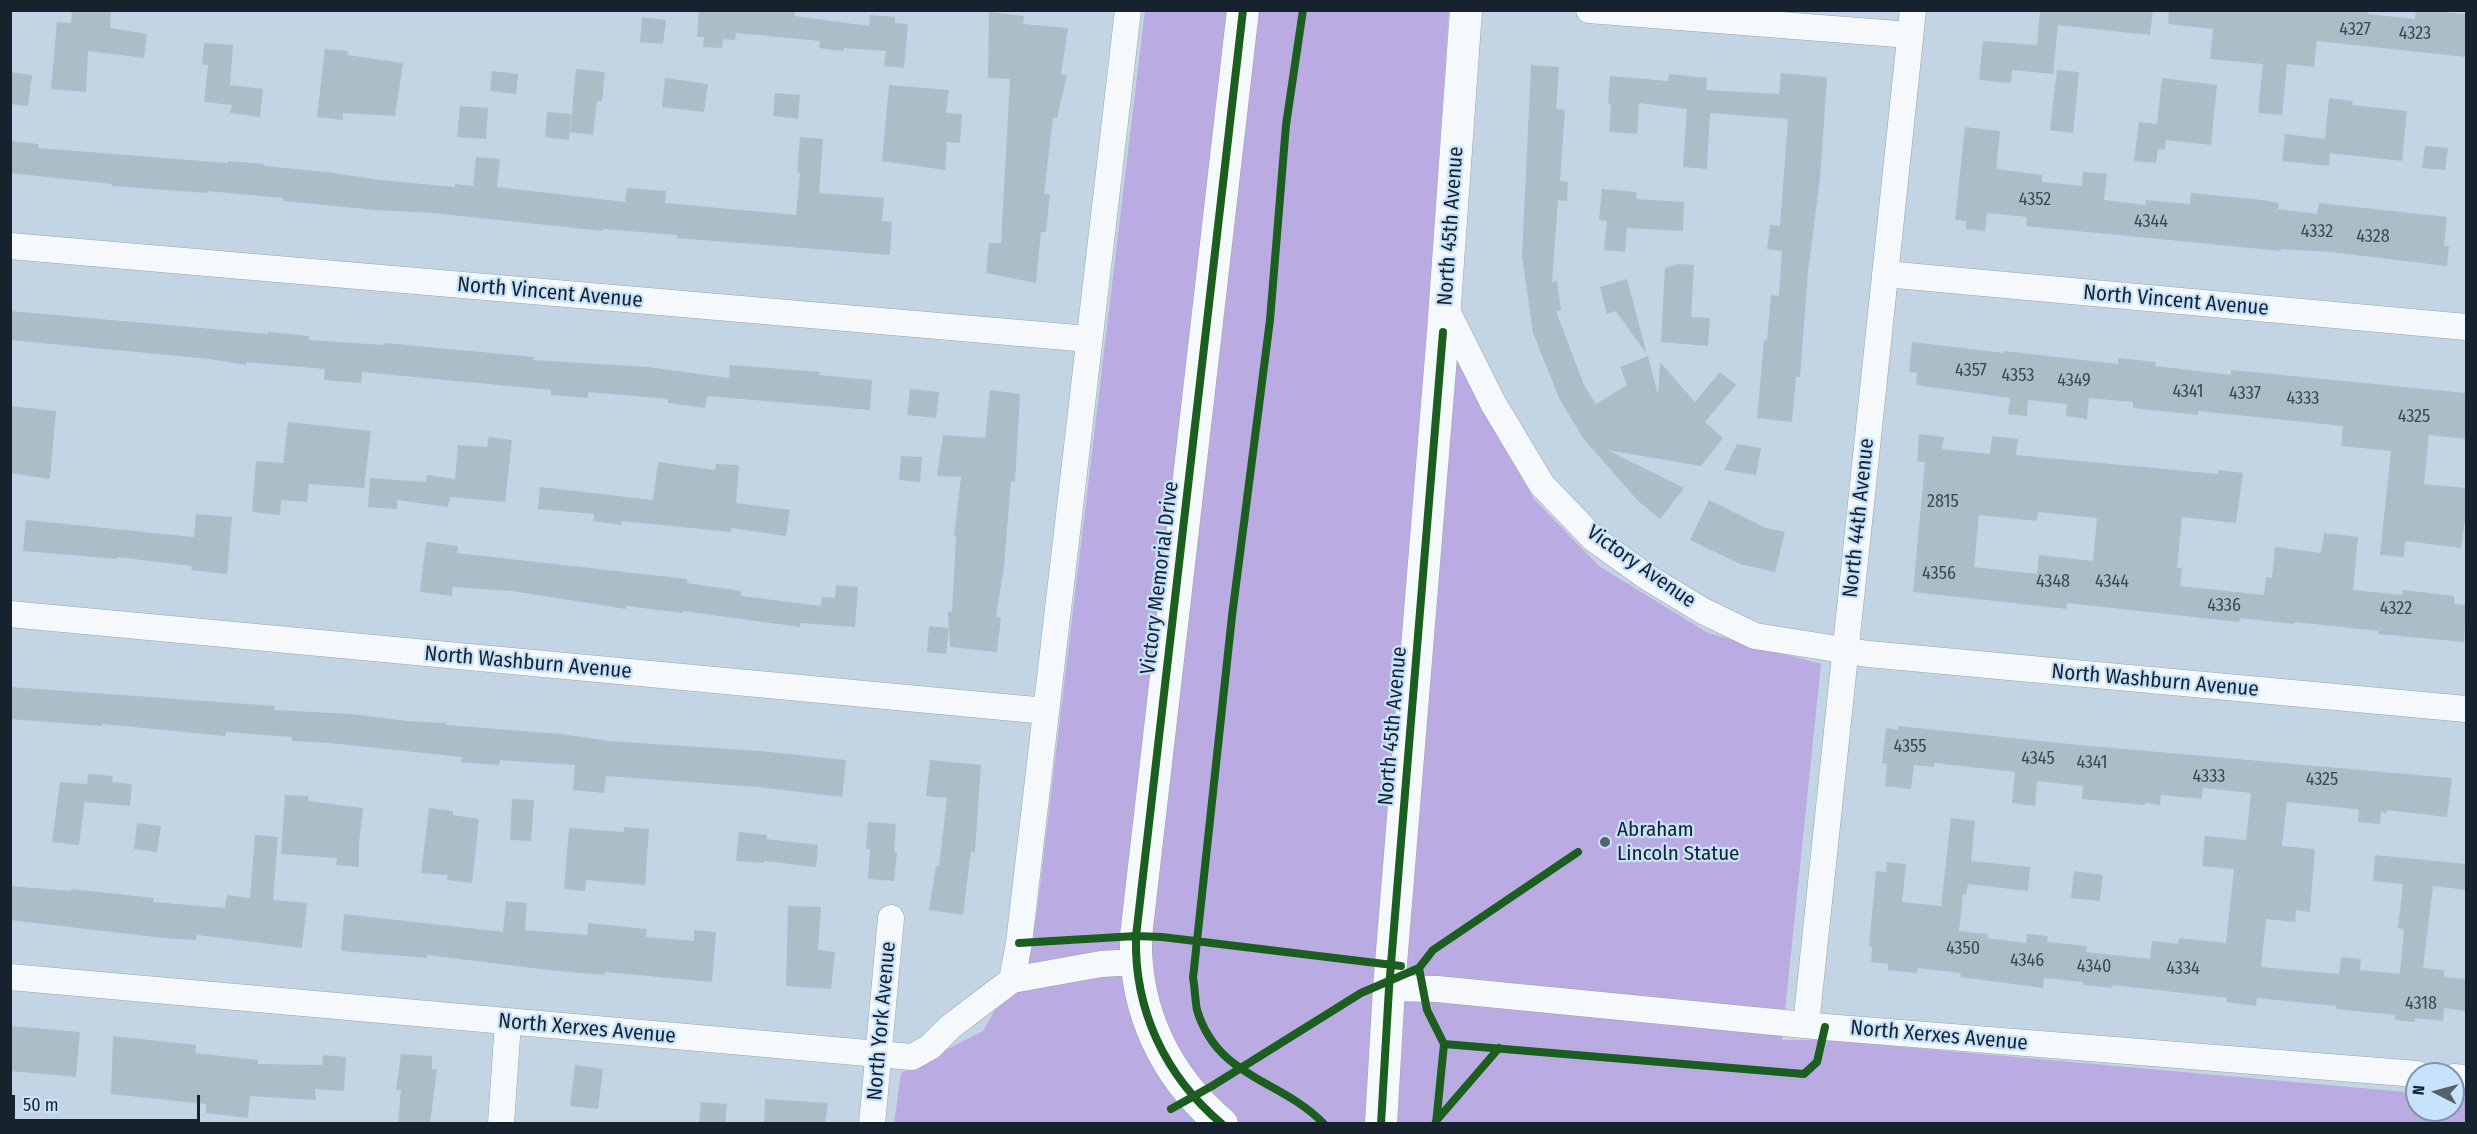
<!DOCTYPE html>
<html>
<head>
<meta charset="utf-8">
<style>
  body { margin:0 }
  #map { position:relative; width:2477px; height:1134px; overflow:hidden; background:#c3d5e5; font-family:"Fira Sans Condensed",sans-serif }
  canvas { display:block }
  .frame { position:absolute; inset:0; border:12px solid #16222d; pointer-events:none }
  .north { position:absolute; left:2405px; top:1062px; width:60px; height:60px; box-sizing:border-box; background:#c7e2fb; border:2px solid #8095a9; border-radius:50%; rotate:276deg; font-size:16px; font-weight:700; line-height:24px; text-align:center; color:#16222d }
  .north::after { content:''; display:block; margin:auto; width:21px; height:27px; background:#53616d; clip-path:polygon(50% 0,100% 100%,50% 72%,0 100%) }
  .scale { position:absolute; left:12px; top:1095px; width:188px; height:27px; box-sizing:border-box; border:3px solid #16222d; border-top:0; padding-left:8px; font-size:18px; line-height:21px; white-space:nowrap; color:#16222d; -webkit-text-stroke:4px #c7e2fb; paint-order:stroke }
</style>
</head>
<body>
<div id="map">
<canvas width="2477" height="1134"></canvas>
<div class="frame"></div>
<div class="north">N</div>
<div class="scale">50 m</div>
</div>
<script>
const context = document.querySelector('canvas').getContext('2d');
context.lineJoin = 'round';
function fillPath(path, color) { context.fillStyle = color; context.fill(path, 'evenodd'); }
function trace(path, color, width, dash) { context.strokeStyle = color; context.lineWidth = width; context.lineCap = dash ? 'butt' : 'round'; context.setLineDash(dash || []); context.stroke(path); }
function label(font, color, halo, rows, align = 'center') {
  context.font = font + ' "Fira Sans Condensed",sans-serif'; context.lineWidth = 4.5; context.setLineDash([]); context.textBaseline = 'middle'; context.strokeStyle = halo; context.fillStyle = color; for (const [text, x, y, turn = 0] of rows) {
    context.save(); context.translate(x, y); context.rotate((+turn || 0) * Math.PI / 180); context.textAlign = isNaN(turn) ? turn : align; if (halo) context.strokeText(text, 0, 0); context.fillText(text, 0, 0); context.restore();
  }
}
const green = new Path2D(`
  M1145 10 1449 11 1431 274 1443 332 1485 413 1534 499 1599 566 1708 633 1821 664 1782 1040H1826L2417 1093V1110H2453V1096L2466 1098V1124H894L901 1073 983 1031 1012 980 1036 919Z`);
const building = new Path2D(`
  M72 10H111L110 28 147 34 144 58 88 51 86 92 51 89 57 22 71 23Z
  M699 10H795L794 16 869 26 870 15 895 17V23L908 24 904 68 884 66 886 51 844 48 843 51 819 48 820 41 736 33 735 40 723 39 722 48 703 47 704 37H697Z
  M2040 10H2153L2150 35 2058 25 2053 74 2012 70 2011 83 1979 80 1983 41 2037 45Z
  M2169 10H2368V14L2415 19 2416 10 2466 14V57L2317 41 2314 67 2287 64 2282 115 2258 113 2263 64 2210 59 2213 29 2168 24Z
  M989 12 1024 16 1023 24 1068 28 1061 75H1067L1057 118H1053L1044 194H1050L1046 232H1041L1036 283 986 273 989 243H1001L1010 79 988 78Z
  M642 17 666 20 663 44 640 42Z
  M204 43 233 45 230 85 263 89 260 117 230 113 232 105 204 102 208 65H202Z
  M325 49 348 51 347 55 403 63 395 116 343 113V120L317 117Z
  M1531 65 1559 67 1556 109 1565 110 1560 181 1568 182 1567 201 1558 200 1552 282 1557 281 1561 310 1556 311 1584 385 1596 404 1627 385 1620 367 1648 356 1658 395 1660 362 1695 402 1720 372 1736 385 1705 422 1723 438 1701 466 1607 450 1684 488 1660 519 1638 501 1583 438 1560 400 1533 333 1522 256Z
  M576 69 605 72 602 101H597L593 135 570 132Z
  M2057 70 2079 72 2073 133 2050 130Z
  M492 71 518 74 516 94 490 91Z
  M10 72 32 75 28 106 10 104Z
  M1781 73 1827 77 1820 179 1808 272 1800 377H1796L1792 422 1757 418 1764 340 1767 341 1771 295 1779 296 1782 251 1767 249 1770 225 1780 226 1788 119 1710 113 1707 169 1683 167 1687 109 1639 103 1637 134 1609 132 1611 104H1608L1610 76 1668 81 1669 74 1707 78 1706 90 1779 94Z
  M665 78 708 84 704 112 662 107Z
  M2162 78 2217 85 2211 145 2166 140 2165 150 2158 149 2156 163 2134 161 2139 122 2157 124Z
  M889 85 949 90 946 113 962 114 960 143 947 142 945 170 882 161Z
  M775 93 800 95 798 119 773 116Z
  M2329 98 2353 101 2352 105 2407 111 2402 161 2330 153 2329 166 2282 161 2285 134 2325 139Z
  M460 106 488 108 486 139 457 137Z
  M547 112 571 114 569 140 545 137Z
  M1965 127 2000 131 1996 169 2042 175V182L2082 186 2083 172 2107 174 2104 200 2145 205 2146 200 2190 204 2191 193 2263 200 2279 203 2278 209 2317 214 2319 203 2447 217 2444 246H2449L2447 266 2330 252 2281 249V251L2026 226 2027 217 1987 213 1985 231 1966 229V221L1955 220Z
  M800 137 823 139 819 193 884 198 882 221 892 222 890 255 677 238V235L603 229V231L433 213 376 210 283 201V198L207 191V193L112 186V184L10 173V141L38 144V148L228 163V161L264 164V166L327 172 380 180 455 187V184L473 186 476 157 500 159 497 187 625 202 627 188 666 191 665 203 796 215 800 173 797 172Z
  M2425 146 2448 148 2445 170 2422 168Z
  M1602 189 1637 192 1636 199 1684 202 1683 231 1627 228 1625 252 1604 250 1607 221 1599 220Z
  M1679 264 1694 265 1691 317 1710 318 1708 346 1661 342 1665 268Z
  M1627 279 1646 351 1645 352 1616 311 1607 314 1600 287Z
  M10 311 268 334V332L309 336V340L384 345 385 343 534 357 533 360 648 367 729 378 730 365 820 372 819 375 872 380 870 410 707 396 705 408 668 403V399L588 392V398L551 395V390L362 372 361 383 324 380 325 369 246 362V365L210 359 10 340Z
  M1912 342 2004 353V351L2118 364V358L2156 362 2155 366 2231 375V370L2466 393V439L2429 435 2424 484 2466 488V513L2461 548 2405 541 2404 557 2380 555 2391 451 2341 446 2343 426 2198 411V415L2133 408V402L2089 398 2087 419 2066 416 2067 404 2028 400 2027 416 2008 414 2010 398 1916 385 1917 373 1909 372Z
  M910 389 939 392 936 418 907 415Z
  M990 390 1020 394 1015 482 1011 481 1004 566 996 617 1001 618 997 652 950 647 948 611 952 612 956 536H954L961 477 937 476 943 435 985 438Z
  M10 406 56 411 50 479 10 473Z
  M288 422 371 431 364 488 309 484 307 502 281 500 280 515 252 512 256 461 283 463Z
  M1919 434 1944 437 1942 449 1990 454 1992 436 2018 439 2016 455 2218 474V470L2243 473 2236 523 2182 517 2177 568H2182L2180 586 2264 595 2266 577 2272 578 2275 547 2321 553 2324 533 2358 537 2353 590 2402 595 2403 590 2454 596V604L2466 605 2464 642 2378 634V631L2295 622 2294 624 2240 618 2239 622 2067 603V609L1913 592 1925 462H1917ZM2038 512 2097 518 2093 561 2039 555 2037 574 1974 567 1979 515 2037 521Z
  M489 437 512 440 505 502 450 497 448 507 397 500V509L368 507 370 478 426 482 427 475 455 479 458 445 487 447Z
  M1737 444 1761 448 1756 475 1724 470Z
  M901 456 922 457 920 482 899 480Z
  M658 462 715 470 716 464 739 465 736 503 790 510 786 536 731 528V532L622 521 621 525 593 521 594 514 538 509 540 487 653 500Z
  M1709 500 1766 528 1785 532 1775 572 1740 564 1690 540Z
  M196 514 232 517 227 574 191 570 192 566 117 557V559L23 551 26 520 194 537Z
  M426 542 458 546 457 553 687 579V583L741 591V596L821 606 822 597 835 598 836 585 858 587 855 627 801 623 800 627 683 611V613L627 606 626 609 512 591 453 587 452 596 420 592Z
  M929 626 949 628 946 654 927 652Z
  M10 687 275 706 274 710 351 714 408 721 446 723V725L561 734 609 741 760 751 846 760 842 797 758 787 606 776 604 793 573 790 575 765 500 760 499 765 461 762 462 757 330 743 292 741V737L226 732 225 736 103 724 102 726 10 719Z
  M1898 726 2079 745 2452 778 2447 817 2387 810 2386 813 2381 812 2380 824 2358 822 2359 810 2356 809 2287 802 2282 846 2315 849 2310 912 2296 910 2295 922 2266 919 2261 967 2339 974 2341 957 2361 959 2360 970 2400 974 2404 929 2398 928 2403 884 2373 881 2375 855 2466 864V890L2433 886 2423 968 2444 970V977L2466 979V1011L2444 1008 2443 1021 2415 1018V1022L2395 1020V1015L2336 1009V1006L2257 998 2256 1006 2226 1002 2227 998 2113 985 2112 988 2083 985V982L2044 978 2043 988 1960 977 1961 973 1918 968 1917 973 1888 970V964L1871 962 1872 947 1869 946 1876 871 1886 872 1887 862 1906 864 1902 902 1941 906 1951 818 1975 821 1971 861 2030 867 2028 891 1968 884 1966 895 1963 894 1959 931 1988 934 1987 938 2026 943 2027 934 2048 936 2047 942 2087 946 2086 952 2150 959 2152 941 2178 944 2179 938 2226 943 2234 869 2202 866 2205 836 2246 840 2251 793 2203 788 2202 799 2161 795 2160 805 2145 803V805L2082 799 2083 786 2037 781 2035 806 2012 803 2015 772 1934 763V767L1914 765 1911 789 1885 786 1887 764 1882 763 1886 728 1898 730Z
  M930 760 981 765 975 852 971 851 963 915 929 910 936 866H939L947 798 926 796Z
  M88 774 113 776 112 782 132 784 130 806 85 802 86 792 79 845 52 842 60 782 87 784Z
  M285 795 309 796 308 801 363 808 359 843V867L336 865 337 858 281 854Z
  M512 799 534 800 531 841 510 840Z
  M429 808 453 811V815L479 819 472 883 447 880 448 875 421 873Z
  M868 822 896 824 894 852 897 853 894 881 868 879 870 849H866Z
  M137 823 161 826 157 852 134 849Z
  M624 827 649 829 645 885 586 880 585 891 564 889 569 828 624 832Z
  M739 832 767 835 766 839 818 845 816 867 764 861V863L736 861Z
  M255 835 278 837 273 900 307 903 302 948 197 935 196 940 163 938 10 920V886L71 891V889L154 898 153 902 225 908 227 895 250 898Z
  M2074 871 2103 875 2100 901 2071 898Z
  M506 901 527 903 525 930 587 935 588 923 647 929 646 937 694 941V930L716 932 712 982 605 972V975L557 971 427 955V958L341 951 344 914 503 932Z
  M788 906 821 907 818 950 835 952 831 989 786 986Z
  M10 1026 80 1032 76 1077 10 1071Z
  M113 1036 196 1045 195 1053 258 1060V1064L322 1065 323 1055 346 1057 344 1091 315 1089 316 1100 250 1096 248 1118 206 1113V1104L111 1094Z
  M401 1054 432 1056V1069H437L430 1124H398L401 1090H396Z
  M575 1065 603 1069 598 1109 570 1106Z
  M765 1099 828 1103 825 1124H764Z
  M701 1102 727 1104 725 1124H699Z`);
const minor = new Path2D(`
  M1589 10 1910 35
  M10 246 1089 339
  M1885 274 2466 327
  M1445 307 1493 403 1542 485 1594 539 1647 577 1703 611 1755 636 1868 654 2466 709
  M10 614 1046 711
  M10 977 912 1057 930 1047 950 1027 1012 980 1101 964 1136 962
  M1012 980 1019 943 1128 10
  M1389 988 1437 989 1825 1027 2417 1074
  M1806 1025 1913 10
  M2453 1077 2466 1078
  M501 1124 508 1022
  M872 1124 891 918`);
const tertiary = new Path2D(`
  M1222 1124C1165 1076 1134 1010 1136 936L1243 10
  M1381 1124 1389 988 1443 332 1466 10`);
const cycleway = new Path2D(`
  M1303 10 1286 125 1270 320 1232 616 1193 978C1195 988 1195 1000 1197 1010 1218 1079 1281 1079 1324 1124
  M1019 943 1136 936 1162 937 1401 966
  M1419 968 1427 1010 1444 1044 1436 1124
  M1444 1044 1804 1074 1817 1062 1825 1027
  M1171 1109 1212 1086 1361 993 1419 968 1433 950 1578 852
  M1436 1121 1499 1048
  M1222 1124C1165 1076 1134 1010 1136 936L1243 10
  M1381 1124 1389 988 1443 332`);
const markers = [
  [1605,842,6,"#53616d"]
];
const numberNames = [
  ["4327",2355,30],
  ["4323",2415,34],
  ["4352",2035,200],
  ["4344",2151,222],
  ["4332",2317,232],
  ["4328",2373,237],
  ["4357",1971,371],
  ["4353",2018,376],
  ["4349",2074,381],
  ["4341",2188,392],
  ["4337",2245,394],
  ["4333",2303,399],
  ["4325",2414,417],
  ["2815",1943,502],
  ["4356",1939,574],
  ["4348",2053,582],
  ["4344",2112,582],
  ["4336",2224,606],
  ["4322",2396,609],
  ["4355",1910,747],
  ["4345",2038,759],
  ["4341",2092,763],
  ["4333",2209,777],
  ["4325",2322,780],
  ["4350",1963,949],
  ["4346",2027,961],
  ["4340",2094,967],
  ["4334",2183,969],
  ["4318",2421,1004]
];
const streetNames = [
  ["North 45th Avenue",1451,226,-86],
  ["North Vincent Avenue",550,293,5],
  ["North Vincent Avenue",2176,301,5],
  ["North 44th Avenue",1859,518,-84],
  ["Victory Avenue",1641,567,35],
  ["Victory Memorial Drive",1160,578,-83],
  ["North Washburn Avenue",528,663,5],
  ["North Washburn Avenue",2155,681,5],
  ["North 45th Avenue",1393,726,-85],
  ["North York Avenue",882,1021,-85],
  ["North Xerxes Avenue",587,1029,5],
  ["North Xerxes Avenue",1939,1036,5]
];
const poiNames = [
  ["Abraham",1617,830],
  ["Lincoln Statue",1617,854]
];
fillPath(green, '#bbabe3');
fillPath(building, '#acbdc7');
trace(minor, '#95a4b0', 27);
trace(tertiary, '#95a4b0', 33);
trace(minor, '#f6f9fb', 26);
trace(tertiary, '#f6f9fb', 32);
trace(cycleway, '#1b5e20', 8);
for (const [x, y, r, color] of markers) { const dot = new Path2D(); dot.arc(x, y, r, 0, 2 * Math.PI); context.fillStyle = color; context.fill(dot); trace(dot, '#c7e2fb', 2); }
label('18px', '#3c4954', null, numberNames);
label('21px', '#16222d', '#c7e2fb', streetNames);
label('21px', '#16222d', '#c7e2fb', poiNames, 'left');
</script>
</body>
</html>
